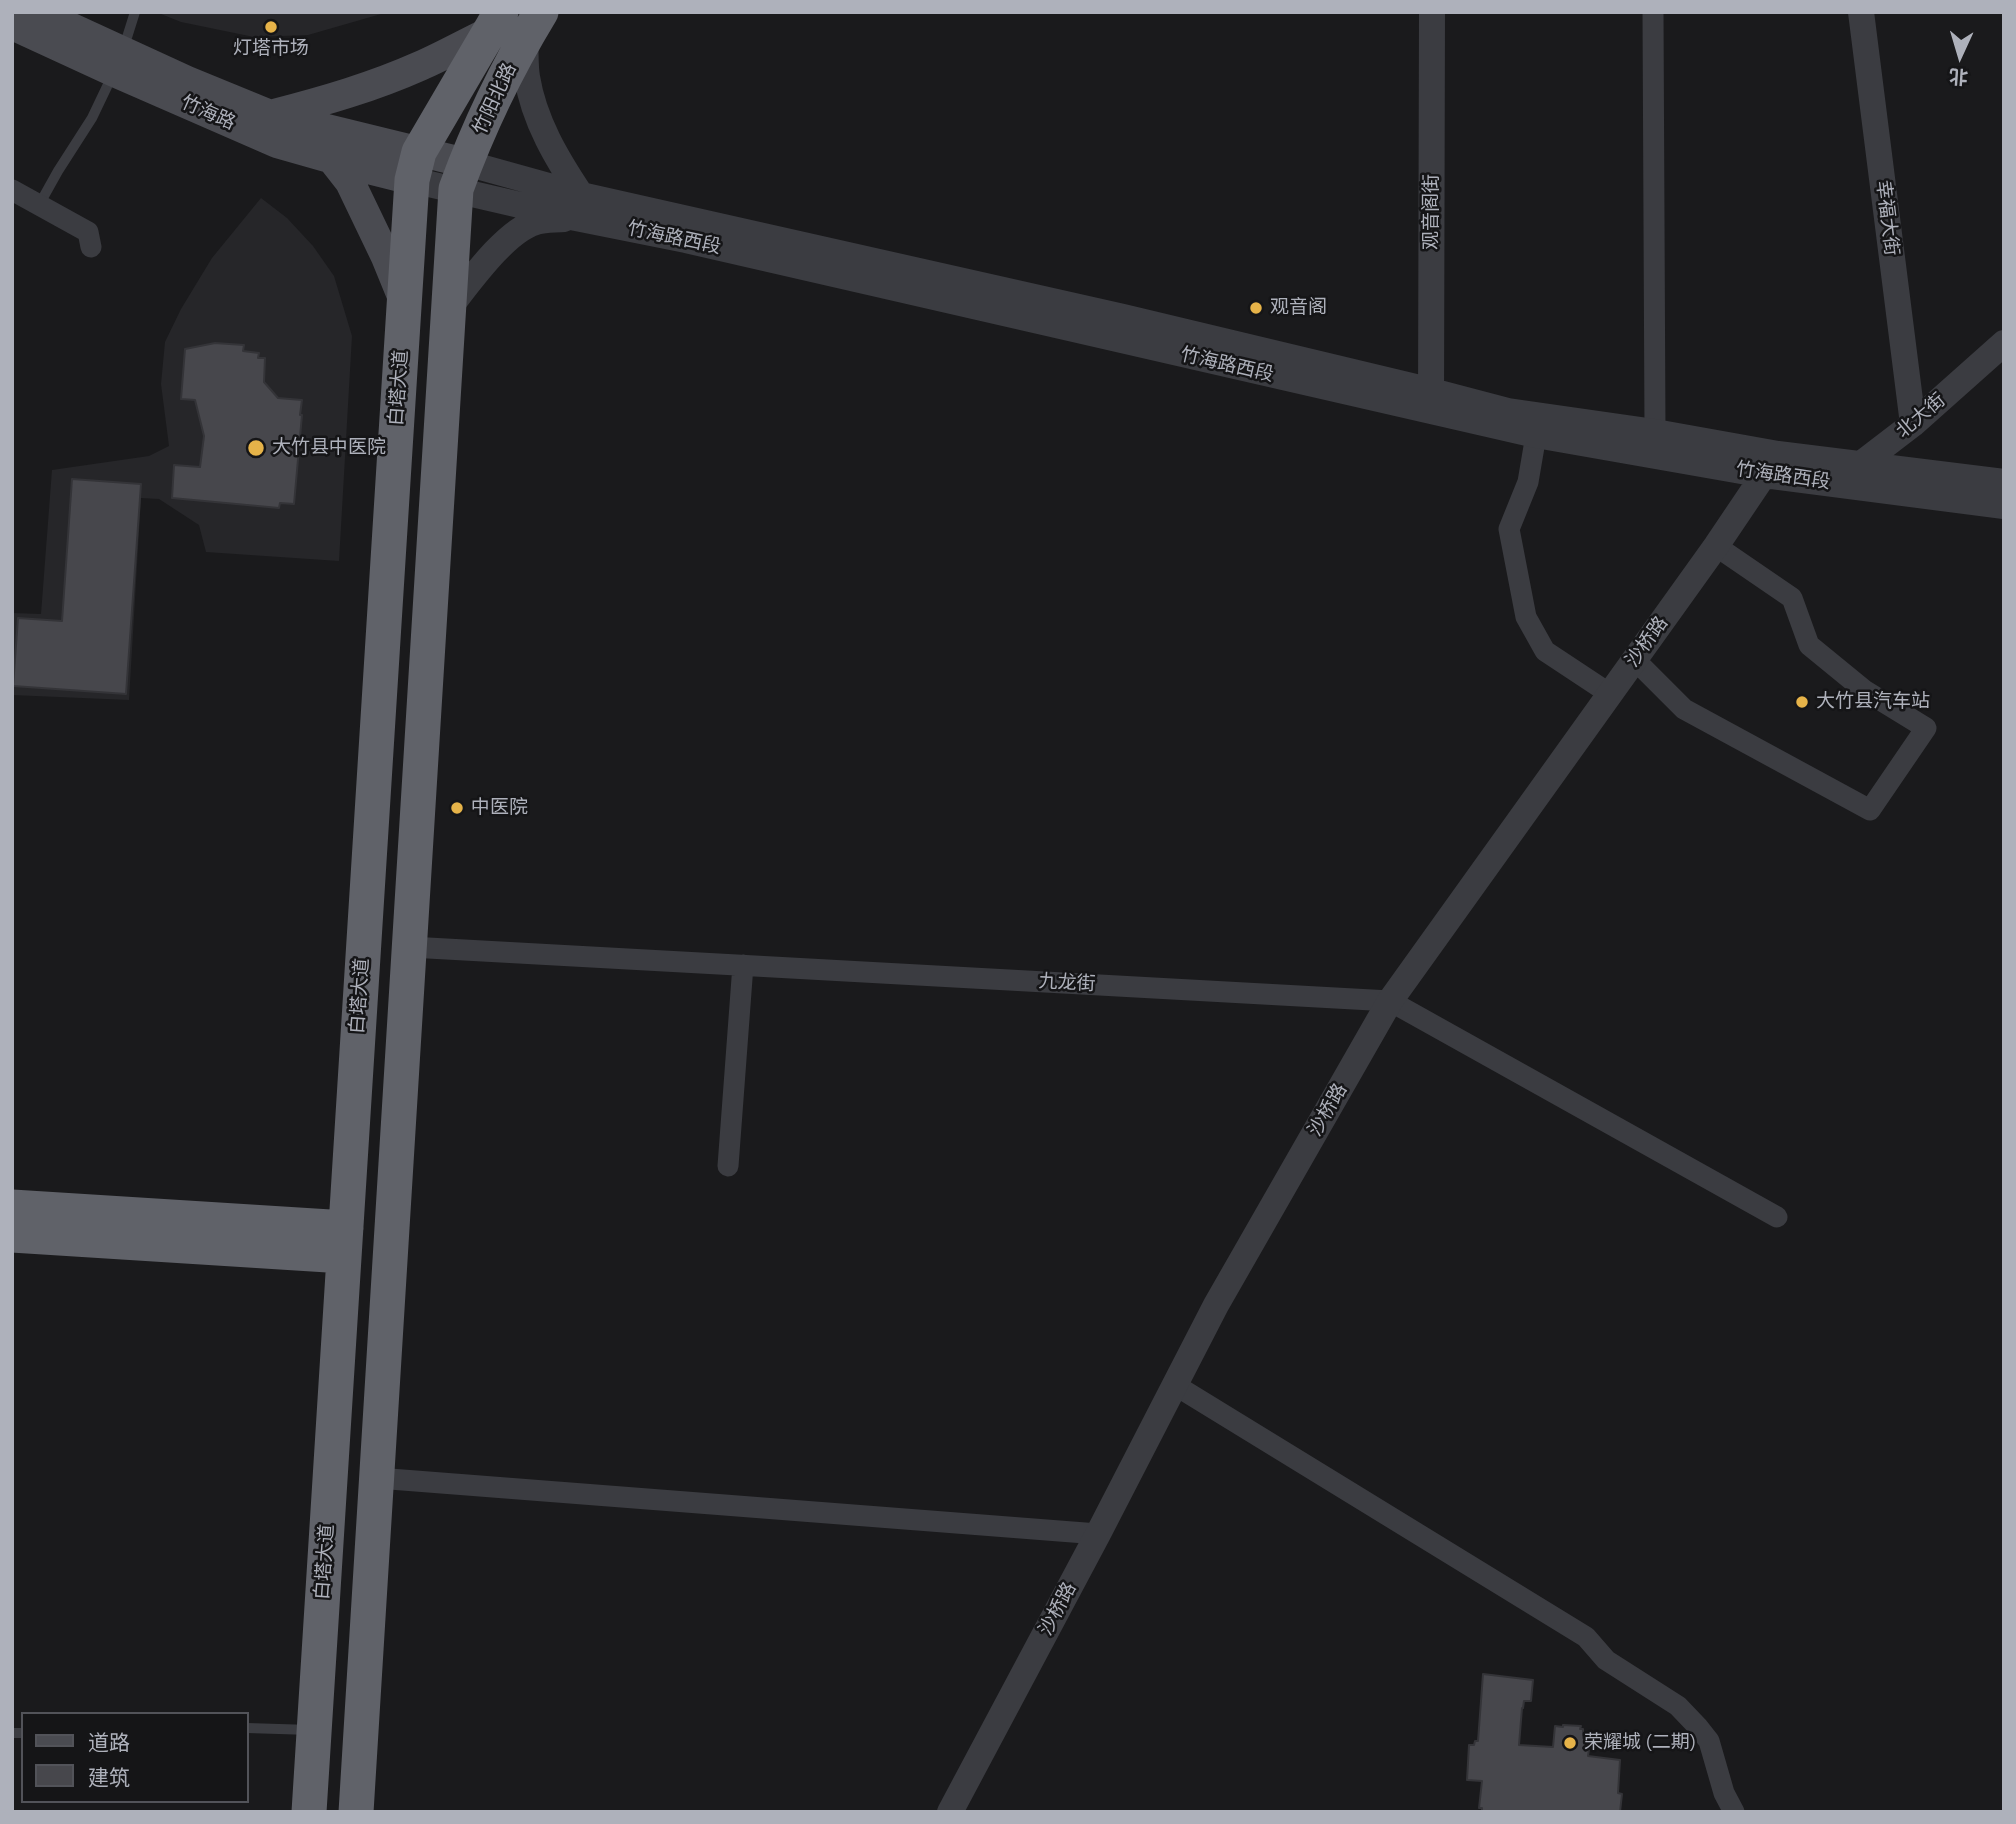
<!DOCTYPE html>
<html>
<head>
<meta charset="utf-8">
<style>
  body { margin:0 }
  #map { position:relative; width:2016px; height:1824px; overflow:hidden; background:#1a1a1c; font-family:"IBM Plex Sans","Noto Sans SC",sans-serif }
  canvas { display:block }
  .frame { position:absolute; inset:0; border:14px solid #aeb1bb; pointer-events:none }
  .legend { position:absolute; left:21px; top:1712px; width:228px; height:91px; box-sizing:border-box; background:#151517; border:2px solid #525359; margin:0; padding:9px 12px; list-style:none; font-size:21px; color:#aeb1bb }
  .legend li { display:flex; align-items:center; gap:14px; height:35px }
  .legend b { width:35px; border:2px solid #525359 }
  .north { position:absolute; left:1925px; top:21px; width:70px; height:70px; -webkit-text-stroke:5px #151517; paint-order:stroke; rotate:184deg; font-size:19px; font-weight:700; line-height:28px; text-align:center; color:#aeb1bb }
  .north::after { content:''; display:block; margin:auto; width:24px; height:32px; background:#aeb1bb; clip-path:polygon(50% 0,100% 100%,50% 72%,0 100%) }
</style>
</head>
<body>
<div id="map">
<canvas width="2016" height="1824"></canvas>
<div class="frame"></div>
<ul class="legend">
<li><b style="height:9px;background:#4a4b51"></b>道路</li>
<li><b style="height:19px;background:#47474c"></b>建筑</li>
</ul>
<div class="north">北</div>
</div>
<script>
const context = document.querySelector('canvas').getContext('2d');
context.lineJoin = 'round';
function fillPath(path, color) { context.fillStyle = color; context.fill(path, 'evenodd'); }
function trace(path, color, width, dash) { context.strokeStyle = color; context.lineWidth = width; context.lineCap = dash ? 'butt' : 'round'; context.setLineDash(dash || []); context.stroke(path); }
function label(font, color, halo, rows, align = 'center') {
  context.font = font + ' "IBM Plex Sans","Noto Sans SC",sans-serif'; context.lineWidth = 5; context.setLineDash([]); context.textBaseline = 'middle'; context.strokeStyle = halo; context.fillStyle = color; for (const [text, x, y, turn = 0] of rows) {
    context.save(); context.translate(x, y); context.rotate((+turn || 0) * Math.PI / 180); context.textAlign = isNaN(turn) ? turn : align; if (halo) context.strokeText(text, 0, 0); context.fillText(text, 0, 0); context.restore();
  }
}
const built = new Path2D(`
  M156 12H388L308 35 254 37 181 22Z
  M261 198 287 218 313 246 334 276 352 336 339 561 206 552 199 525 159 499 141 498 129 700 12 695V613L41 614 52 470 149 456 169 446 161 384 165 342 181 309 212 258Z`);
const building = new Path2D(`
  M215 343 244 345 243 351 259 353 258 358H265L264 382 278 398 302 400 300 415H302L294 504 280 503 279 508 172 498 174 465 200 467 204 436 195 400 181 399 185 349Z
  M72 479 141 484 126 694 13 686 18 618 62 621Z
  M1483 1674 1533 1680 1531 1701H1524L1523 1708H1522L1519 1745 1553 1747 1555 1726 1563 1727V1725L1581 1726 1580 1729H1583V1738H1586L1585 1748 1589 1749 1588 1756 1620 1760 1618 1793 1622 1794 1620 1812H1482V1808H1479L1482 1781 1467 1780 1469 1745H1474L1475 1741H1478Z`);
const service = new Path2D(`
  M123 50 135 12
  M39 205 58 171 92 118 113 74
  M247 1728 311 1730
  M12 1733H23`);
const minor = new Path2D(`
  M1653 12 1655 432
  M12 190 88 232 91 247
  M1536 435 1528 482 1509 529 1526 617 1545 651 1610 694
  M1635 660 1684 709 1870 810 1926 728 1864 690 1809 645 1792 598 1716 546
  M410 947 1390 1001 1777 1217
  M728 1166 743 965
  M1175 1385 1586 1637 1606 1660 1678 1706 1698 1727 1709 1741 1724 1793 1734 1812
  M377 1478 1098 1534`);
const tertiary = new Path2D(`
  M1861 12 1913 424
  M525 39C526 51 525 65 527 77 534 121 557 159 581 195
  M466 163 581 195 1123 317 1432 391 1508 411 1655 432 1778 454 2004 482
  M412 180 576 218 686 240 1536 435 1764 475 2004 506
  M449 308C469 283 505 231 536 222 545 219 555 220 564 219
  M1431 406 1432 12
  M1853 470 1913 424 2004 343
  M950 1812 1098 1534 1216 1305 1390 1001 1716 546 1778 454`);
const secondary = new Path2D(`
  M37 12 187 81 270 115 466 163
  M12 25 114 72 277 143 372 170 412 180
  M274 114C324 101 373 87 420 66 443 56 466 43 489 32
  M332 159 350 182 386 257 404 301`);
const trunk = new Path2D(`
  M12 1207 346 1228
  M12 1235 344 1256
  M309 1812 412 180 419 152 501 12
  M356 1812 456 189C478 128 507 68 541 12`);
const markers = [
  [271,27,7,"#e6b349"],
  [1256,308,7,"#e6b349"],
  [256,448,9,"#e6b349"],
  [1802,702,7,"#e6b349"],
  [457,808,7,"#e6b349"],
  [1570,1743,7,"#e6b349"]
];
const poiNames = [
  ["灯塔市场",271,49,"center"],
  ["观音阁",1270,308],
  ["大竹县中医院",272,448],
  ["大竹县汽车站",1816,702],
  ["中医院",471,808],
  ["荣耀城 (二期)",1584,1743]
];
const streetNames = [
  ["竹阳北路",495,99,-65],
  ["竹海路",208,113,24],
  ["观音阁街",1432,212,-90],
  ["幸福大街",1887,218,83],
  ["竹海路西段",674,238,12],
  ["竹海路西段",1227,365,13],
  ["白塔大道",399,388,-86],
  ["北大街",1921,416,-40],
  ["竹海路西段",1783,476,8],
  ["沙桥路",1647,642,-54],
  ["九龙街",1067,983,3],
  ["白塔大道",360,996,-86],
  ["沙桥路",1328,1110,-60],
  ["白塔大道",325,1562,-86],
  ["沙桥路",1058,1609,-62]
];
fillPath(built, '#262629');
fillPath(building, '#47474c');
trace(building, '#343438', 2);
trace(service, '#3b3c41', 10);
trace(minor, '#3b3c41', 21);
trace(tertiary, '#3b3c41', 26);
trace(secondary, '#4a4b51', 30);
trace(trunk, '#606269', 35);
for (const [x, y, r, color] of markers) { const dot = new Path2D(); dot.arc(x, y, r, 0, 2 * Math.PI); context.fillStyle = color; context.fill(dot); trace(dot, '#151517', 2.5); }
label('19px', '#aeb1bb', '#151517', poiNames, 'left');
label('19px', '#aeb1bb', '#151517', streetNames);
</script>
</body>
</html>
